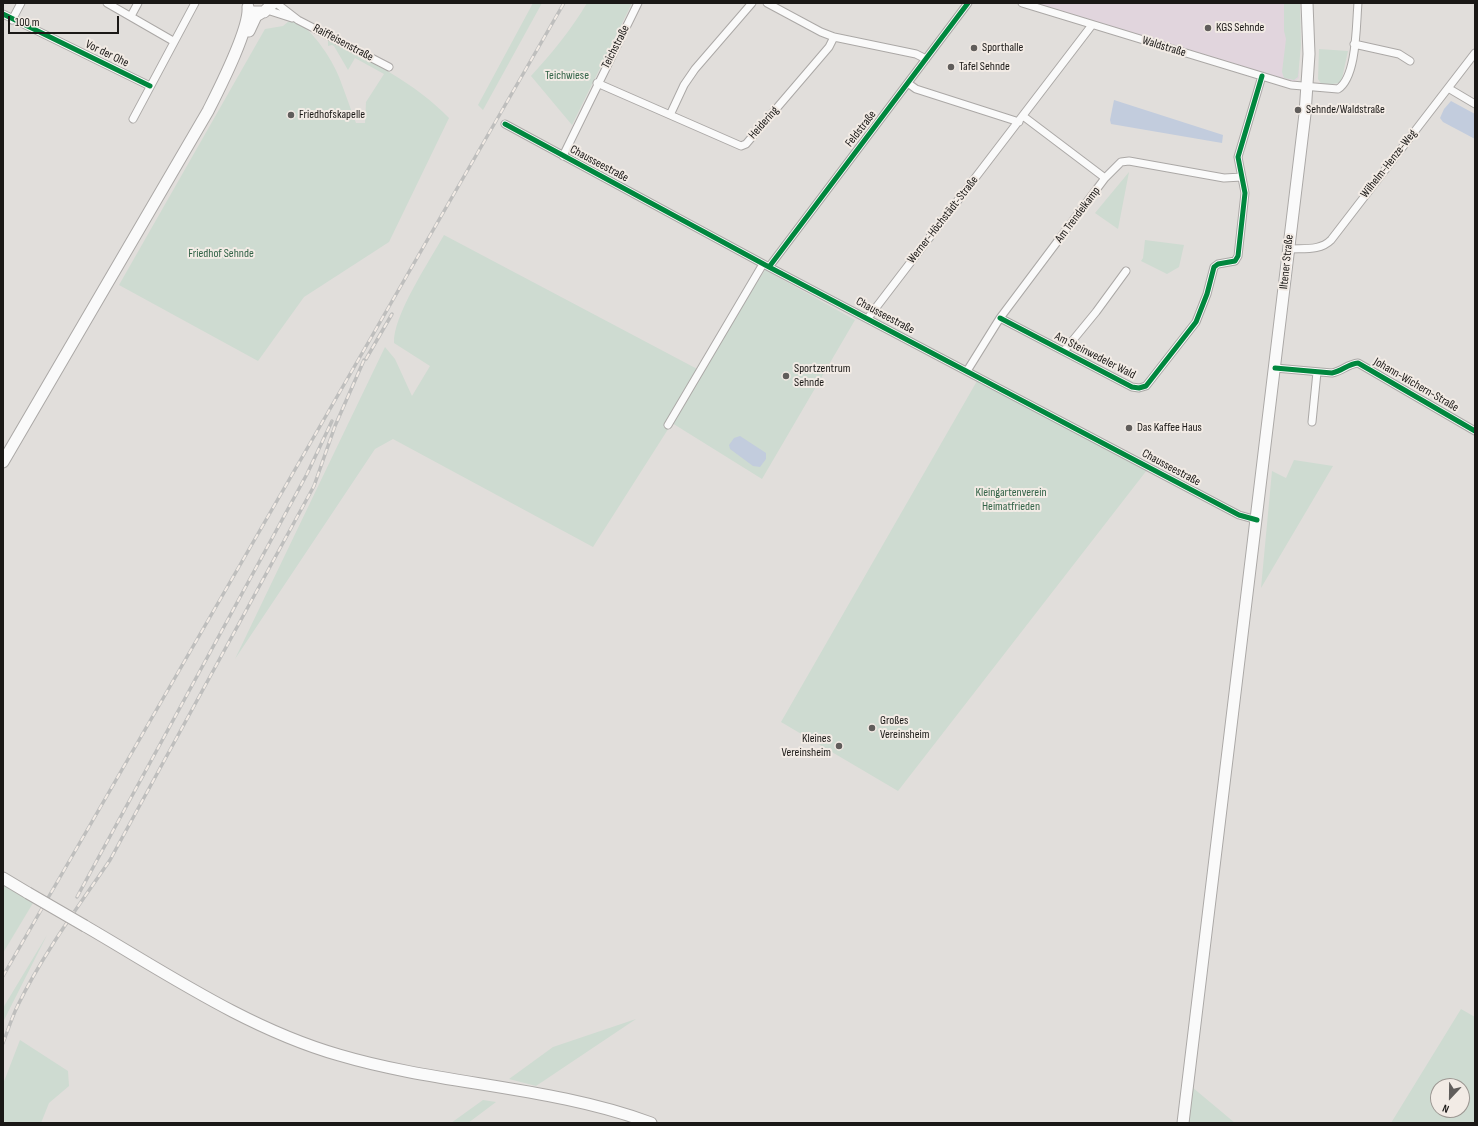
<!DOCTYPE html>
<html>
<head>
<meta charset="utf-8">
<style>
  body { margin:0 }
  #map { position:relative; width:1478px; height:1126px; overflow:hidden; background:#e1dedb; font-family:"Sofia Sans Condensed",sans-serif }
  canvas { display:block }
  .frame { position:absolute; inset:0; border:4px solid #1a1816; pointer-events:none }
  .north { position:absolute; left:1430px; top:1078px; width:40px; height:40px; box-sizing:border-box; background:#f2ebe5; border:1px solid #9c9792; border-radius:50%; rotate:202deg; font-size:11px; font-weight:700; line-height:16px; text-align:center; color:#1a1816 }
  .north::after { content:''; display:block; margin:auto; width:14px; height:18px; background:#605d5b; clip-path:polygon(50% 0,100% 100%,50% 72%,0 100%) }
  .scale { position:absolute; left:8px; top:16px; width:111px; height:18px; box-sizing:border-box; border:2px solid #1a1816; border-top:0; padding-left:5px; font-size:12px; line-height:14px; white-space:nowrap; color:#1a1816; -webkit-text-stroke:3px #f2ebe5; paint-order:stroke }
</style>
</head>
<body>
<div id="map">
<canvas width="1478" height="1126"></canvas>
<div class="frame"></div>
<div class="north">N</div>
<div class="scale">100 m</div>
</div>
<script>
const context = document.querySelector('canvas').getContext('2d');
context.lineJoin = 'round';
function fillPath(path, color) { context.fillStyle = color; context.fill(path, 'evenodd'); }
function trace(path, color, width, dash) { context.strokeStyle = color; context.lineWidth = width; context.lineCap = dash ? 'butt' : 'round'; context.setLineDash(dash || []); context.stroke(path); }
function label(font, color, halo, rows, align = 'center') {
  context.font = font + ' "Sofia Sans Condensed",sans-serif'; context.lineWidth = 4; context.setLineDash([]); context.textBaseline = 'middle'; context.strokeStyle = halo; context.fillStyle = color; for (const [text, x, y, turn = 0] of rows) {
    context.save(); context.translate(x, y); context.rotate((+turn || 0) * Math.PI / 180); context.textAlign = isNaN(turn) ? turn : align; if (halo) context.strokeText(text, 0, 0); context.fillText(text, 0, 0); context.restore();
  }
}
const education = new Path2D(`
  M1035 3H1298L1299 78 1294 82Z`);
const green = new Path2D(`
  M533 3H542L483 110 478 105Z
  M587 3H632L572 125 531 76C552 53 571 30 587 3Z
  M1284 3H1300L1301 45 1298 77 1294 80 1284 78 1282 72 1286 39 1284 31Z
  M289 21C308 20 333 61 339 77 345 92 350 108 356 123H365L366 102 384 74 355 58 348 70 334 46 332 45 328 46V39C371 61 415 83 449 118L389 242 304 297 258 361 119 285 265 29 283 26Z
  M1319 49 1348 51 1341 83 1322 85 1318 79Z
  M1129 172 1118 229 1095 213Z
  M444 235 701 371 765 270 855 320 762 479 672 423 593 547 393 439 375 449 235 659 385 347 395 359 412 396 430 366 394 343C392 317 430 260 444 235Z
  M1145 240 1184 245 1179 267 1167 274 1141 261 1143 258Z
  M977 381 1147 470 898 791 781 722Z
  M1294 460 1333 466 1261 588 1272 471 1286 478Z
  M3 885 33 903 3 953Z
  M47 935 3 1022V1008Z
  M1461 1009 1475 1017V1123H1391ZM1438 1086H1462V1110H1438Z
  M636 1019 536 1086 509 1079 553 1047Z
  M20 1040 68 1071 69 1086 49 1103 41 1123H3V1084Z
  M1192 1087 1235 1123H1188Z
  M483 1100 496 1102 468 1123H451Z`);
const water = new Path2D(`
  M1114 100 1223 135 1222 143 1111 124 1110 120Z
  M1451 101 1475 114V139L1443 122 1440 118 1444 109Z
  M740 436 766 453V459L760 467 753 466 730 449 729 445 734 438Z`);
const minor = new Path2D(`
  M107 3 173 41
  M276 3 298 20 389 67
  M767 3 821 32 834 37 916 54 926 59
  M1022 3 1291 85 1338 89C1357 77 1356 25 1358 3
  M267 10 292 18
  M3 14 150 86
  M131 16 138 3
  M12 20 21 3
  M1354 44 1399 54 1410 61
  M597 83 741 146 746 144 829 47 834 37
  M909 84 916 89 1019 122
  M1448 88 1475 104
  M670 115 684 85 695 69 752 3
  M1023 116 1105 178
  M133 119 195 3
  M505 124 769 267 1239 515 1257 520
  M563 156 638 3
  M1289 249C1304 248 1320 251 1331 240L1475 53
  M769 267 968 3
  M868 318 1092 25
  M1000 318 1132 387 1139 388 1146 386 1196 322 1207 294 1214 267 1218 264 1235 261 1238 256 1245 193 1238 157 1262 76
  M1064 351 1096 312 1126 271
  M1275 368 1332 373C1342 371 1348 364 1358 363L1475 431
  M967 371 1000 318 1105 178 1121 162 1129 161 1224 178 1242 177
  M1312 422 1317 372
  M668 425 763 264`);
const primary = new Path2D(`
  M254 12H264L273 3
  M249 31 256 16 261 13
  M3 462 208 111C219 89 250 29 248 7
  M3 878 28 893
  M85 926C166 973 248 1029 339 1055 440 1085 551 1086 651 1123
  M1183 1123 1305 114 1309 54 1307 3`);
const rail = new Path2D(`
  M366 359 392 314
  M77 897 307 474 332 421
  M3 976 564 3
  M3 1043C8 1030 12 1017 18 1005 43 954 78 907 110 860L314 486 335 426 364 360`);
const primaryBridge = new Path2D(`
  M28 893 85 926`);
const cycleway = new Path2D(`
  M3 14 150 86
  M505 124 769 267 1239 515 1257 520
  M769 267 968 3
  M1000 318 1132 387 1139 388 1146 386 1196 322 1207 294 1214 267 1218 264 1235 261 1238 256 1245 193 1238 157 1262 76
  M1275 368 1332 373C1342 371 1348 364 1358 363L1475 431`);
const markers = [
  [1208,28,4,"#605d5b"],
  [974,48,4,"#605d5b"],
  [951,67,4,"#605d5b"],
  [1298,110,4,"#605d5b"],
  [291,115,4,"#605d5b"],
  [786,376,4,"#605d5b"],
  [1129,428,4,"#605d5b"],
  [872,728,4,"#605d5b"],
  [839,746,4,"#605d5b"]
];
const poiNames = [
  ["KGS Sehnde",1216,28],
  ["Sporthalle",982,48],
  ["Tafel Sehnde",959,67],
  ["Sehnde/Waldstraße",1306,110],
  ["Friedhofskapelle",299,115],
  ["Sportzentrum",794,369],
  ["Sehnde",794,383],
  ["Das Kaffee Haus",1137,428],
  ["Großes",880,721],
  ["Vereinsheim",880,735],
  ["Kleines",831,739,"right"],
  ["Vereinsheim",831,753,"right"]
];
const streetNames = [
  ["Raiffeisenstraße",343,43,28],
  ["Teichstraße",616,47,-63],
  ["Waldstraße",1164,47,17],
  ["Vor der Ohe",107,54,26],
  ["Heidering",764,123,-49],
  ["Feldstraße",861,129,-52],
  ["Chausseestraße",599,164,28],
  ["Wilhelm-Henze-Weg",1389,164,-52],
  ["Am Trendelkamp",1078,215,-53],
  ["Werner-Höchstädt-Straße",943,220,-52],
  ["Iltener Straße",1287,262,-84],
  ["Chausseestraße",885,316,28],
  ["Am Steinwedeler Wald",1095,356,27],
  ["Johann-Wichern-Straße",1416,385,30],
  ["Chausseestraße",1171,468,28]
];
const parkNames = [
  ["Teichwiese",567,76],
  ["Friedhof Sehnde",221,254],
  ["Kleingartenverein",1011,493],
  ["Heimatfrieden",1011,507]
];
fillPath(education, '#e1d5dd');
fillPath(green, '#cedbd1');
fillPath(water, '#c2ccdd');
trace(minor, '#aba8a6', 9);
trace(primary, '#aba8a6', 13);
trace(minor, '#fafafa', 7);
trace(primary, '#fafafa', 11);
trace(rail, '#bebebd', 3.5);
trace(rail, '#f2ebe5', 2, [6]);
trace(primaryBridge, '#aba8a6', 13, []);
trace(primaryBridge, '#fafafa', 11);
trace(cycleway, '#00873e', 5);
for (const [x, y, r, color] of markers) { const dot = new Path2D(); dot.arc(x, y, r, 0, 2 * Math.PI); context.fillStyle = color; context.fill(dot); trace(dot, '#f2ebe5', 1.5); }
label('12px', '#1a1816', '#f2ebe5', poiNames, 'left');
label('12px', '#1a1816', '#f2ebe5', streetNames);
label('12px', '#326347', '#f2ebe5', parkNames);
</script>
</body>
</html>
